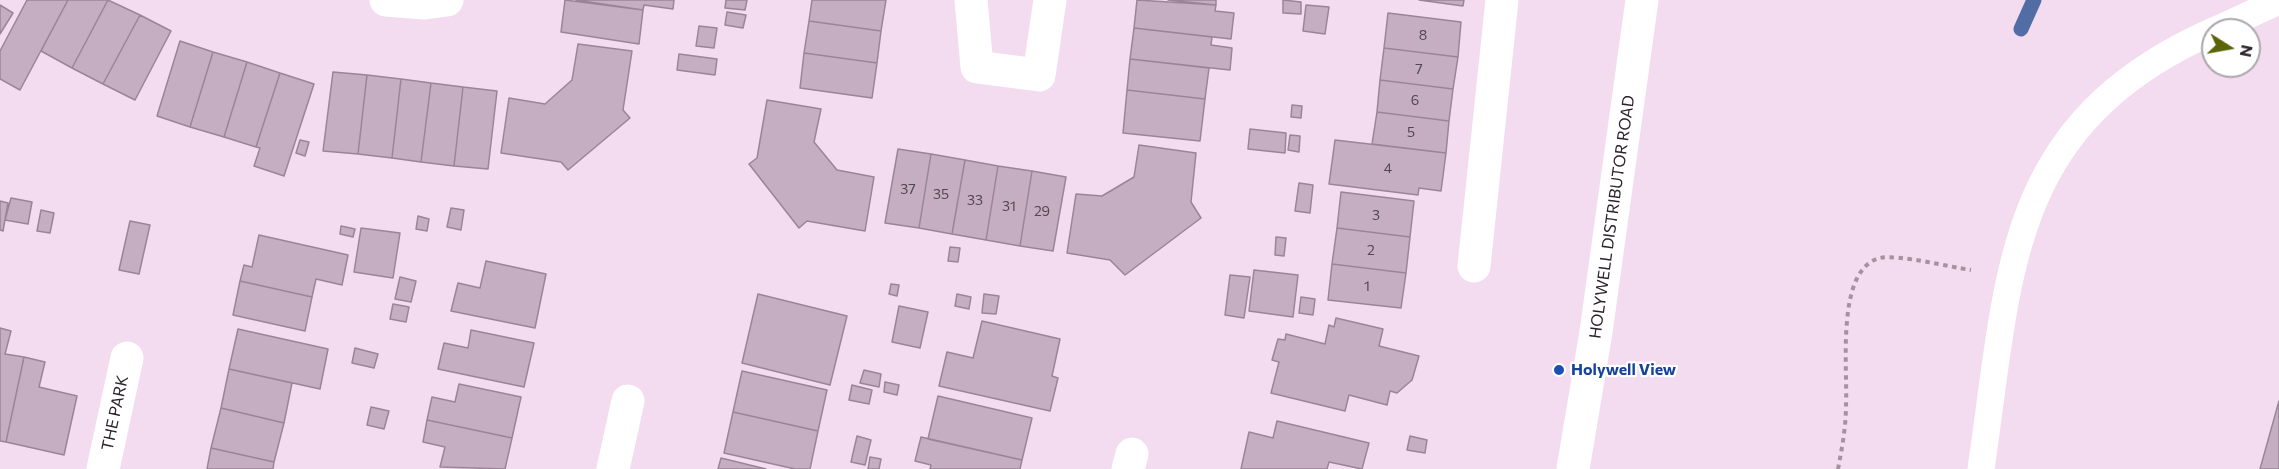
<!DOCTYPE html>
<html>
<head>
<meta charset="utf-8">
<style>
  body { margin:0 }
  #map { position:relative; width:2279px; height:469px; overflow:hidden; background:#f3dbf0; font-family:Commissioner,sans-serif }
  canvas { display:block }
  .north { position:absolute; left:2201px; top:18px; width:60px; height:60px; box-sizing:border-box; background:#fff; border:2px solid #aba7aa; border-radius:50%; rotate:101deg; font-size:16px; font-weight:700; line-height:24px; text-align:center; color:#2c232b }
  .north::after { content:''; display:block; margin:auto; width:21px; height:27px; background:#5a6508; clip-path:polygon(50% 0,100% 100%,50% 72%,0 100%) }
</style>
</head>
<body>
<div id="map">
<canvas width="2279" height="469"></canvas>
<div class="north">N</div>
</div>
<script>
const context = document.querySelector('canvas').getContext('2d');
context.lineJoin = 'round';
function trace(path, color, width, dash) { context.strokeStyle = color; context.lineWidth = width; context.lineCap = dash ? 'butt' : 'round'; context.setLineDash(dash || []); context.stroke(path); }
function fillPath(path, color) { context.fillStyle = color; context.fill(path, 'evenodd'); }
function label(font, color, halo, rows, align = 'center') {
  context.font = font + ' Commissioner,sans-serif'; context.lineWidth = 4.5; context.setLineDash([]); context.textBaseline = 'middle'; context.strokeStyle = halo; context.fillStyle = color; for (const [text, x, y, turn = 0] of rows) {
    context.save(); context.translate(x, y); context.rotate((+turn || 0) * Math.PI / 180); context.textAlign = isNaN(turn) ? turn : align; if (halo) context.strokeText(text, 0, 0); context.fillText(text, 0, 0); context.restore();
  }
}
const stream = new Path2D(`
  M2021 29 2034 0`);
const building = new Path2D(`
  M27 0H68L20 90 0 79V51Z
  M68 0H108L72 68 41 51Z
  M108 0 140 15 103 84 72 68Z
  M565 0 643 10 639 44 561 32Z
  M576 0H674L673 9 644 5 643 10Z
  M726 0H747L745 10 725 8Z
  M812 0H886L881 31 809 21Z
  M1137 0 1216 5 1215 11 1234 13 1231 39 1134 28Z
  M1168 0H1216V5Z
  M1283 0 1301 2V14L1283 13Z
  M1419 0H1464L1463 6Z
  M0 5 13 13 0 34Z
  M1306 5 1329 7 1325 34 1303 31Z
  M727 12 746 15 743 28 725 25Z
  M1388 13 1461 22 1458 57 1384 48Z
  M140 15 171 31 135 100 103 84Z
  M809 21 881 31 877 63 804 53Z
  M699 26 717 28 714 48 696 46Z
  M1134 28 1212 37 1211 45 1232 48 1230 70 1130 59Z
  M180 41 213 52 190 127 157 116Z
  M578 44 632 51 623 110 630 118 568 170 561 162 501 153 509 98 545 104 572 80Z
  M1384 48 1458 57 1453 89 1380 80Z
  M213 52 247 62 224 137 190 127Z
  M804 53 877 63 872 98 800 88Z
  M679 54 717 59 715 75 677 70Z
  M1130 59 1209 68 1205 99 1127 90Z
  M247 62 280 73 256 147 224 137Z
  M333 72 367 75 358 154 323 151Z
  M280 73 314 84 284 176 254 166 260 148 256 147Z
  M367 75 401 79 392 158 358 154Z
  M401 79 431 83 421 162 392 158Z
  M1380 80 1453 89 1449 121 1377 112Z
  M431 83 463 87 454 166 421 162Z
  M463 87 497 91 488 169 454 166Z
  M1127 90 1205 99 1200 141 1123 133Z
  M767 100 821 109 814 142 837 170 874 177 865 231 807 221 799 228 749 164 757 158Z
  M1292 105 1302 106 1301 118 1291 117Z
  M1377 112 1449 121 1446 153 1372 144Z
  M1250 129 1286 133 1285 153 1248 149Z
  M1290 135 1300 136 1299 152 1288 150Z
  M300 140 309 142 305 156 296 153Z
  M1335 140 1446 153 1441 191 1419 188 1418 195 1329 184Z
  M1139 145 1196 153 1191 202 1201 218 1125 275 1110 260 1067 253 1076 194 1102 196 1134 177Z
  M898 149 931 154 919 228 885 223Z
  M931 154 965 160 952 234 919 228Z
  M965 160 998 166 986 240 952 234Z
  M998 166 1032 171 1020 246 986 240Z
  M1032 171 1066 177 1053 251 1020 246Z
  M1299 183 1313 185 1310 213 1295 211Z
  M1341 192 1414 201 1410 237 1337 228Z
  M11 198 32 202 28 224 5 220Z
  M0 201 8 203 3 231 0 230Z
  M451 208 464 210 461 230 447 227Z
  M41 210 54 213 50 233 37 231Z
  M418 216 429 219 427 231 416 229Z
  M130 221 150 225 139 274 119 270Z
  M341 226 355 229 353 237 340 234Z
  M361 228 400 233 393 278 354 272Z
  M1337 228 1410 237 1406 273 1332 264Z
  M259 235 348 255 342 285 316 279 312 297 240 281 244 265 252 267Z
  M1276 237 1286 238 1284 256 1275 255Z
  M950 247 960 248 958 262 948 261Z
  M486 261 546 274 535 328 451 311 458 283 480 288Z
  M1332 264 1406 273 1401 308 1328 300Z
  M1254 270 1298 275 1293 317 1249 311Z
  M1230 275 1250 277 1244 318 1225 315Z
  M400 277 416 281 411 302 395 299Z
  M240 281 312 297 305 331 233 315Z
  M891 284 899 285 897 296 889 294Z
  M758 294 847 316 830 385 742 363Z
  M957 294 971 297 969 309 955 306Z
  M984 294 999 296 996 314 982 313Z
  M1301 297 1315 299 1313 315 1299 313Z
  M393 304 409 307 406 322 390 319Z
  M899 306 928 312 920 348 892 342Z
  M1336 318 1383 329 1379 346 1419 356 1412 380 1397 393 1390 391 1387 405 1349 395 1345 411 1271 393 1279 362 1272 360 1278 339 1285 340 1286 334 1325 344 1329 325 1334 327Z
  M982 321 1060 339 1052 376 1058 378 1050 411 939 386 947 352 973 358Z
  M0 328 11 331 5 354 24 357 6 442 0 441Z
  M238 329 328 349 320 389 229 369Z
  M471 330 534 343 524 387 438 369 444 343 468 348Z
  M355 348 378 354 374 368 352 363Z
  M24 357 45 362 39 387 77 396 64 455 6 442Z
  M229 369 292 383 284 423 221 408Z
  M864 370 881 374 879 387 860 383Z
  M742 371 827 390 818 431 733 412Z
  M885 382 899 385 897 395 884 392Z
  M459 384 521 397 512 438 427 420 432 397 455 402Z
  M852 385 872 390 869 404 849 400Z
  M938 396 1032 418 1022 460 928 439Z
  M2279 401V469H2260Z
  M371 407 389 411 384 429 367 425Z
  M221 408 284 423 274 462 211 448Z
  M733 412 818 431 810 469H795L724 453Z
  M427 420 512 438 505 469 440 467 445 447 423 442Z
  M1277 421 1369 443 1362 469 1329 462 1327 469H1241L1249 432 1273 438Z
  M857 436 871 440 865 465 851 462Z
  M1410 436 1427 440 1425 453 1407 450Z
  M921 437 1022 460 1020 469H930L931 465 915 461Z
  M211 448 274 462 273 469H207Z
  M870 457 881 459 879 469H868Z
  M721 458 766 469H718Z`);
const path = new Path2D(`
  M1838 469C1842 448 1846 427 1846 405 1848 369 1835 269 1880 258 1898 254 1950 267 1971 270`);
const lane = new Path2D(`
  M2216 30 2279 1
  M1981 469C2010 272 2005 124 2213 31`);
const street = new Path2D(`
  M386 0 425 3 447 0
  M971 0 977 67 1039 75 1050 0
  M1474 266 1502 0
  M103 469 127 358
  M613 469 628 401
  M1128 469 1132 454`);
const secondary = new Path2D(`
  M1573 469 1596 332 1642 0`);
const markers = [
  [1559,370,6,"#1a4fb4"]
];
const numberNames = [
  ["8",1423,35],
  ["7",1419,69],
  ["6",1415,100],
  ["5",1411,132],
  ["4",1388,168],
  ["37",908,189],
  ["35",941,194],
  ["33",975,200],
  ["31",1009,206],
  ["29",1042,211],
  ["3",1376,215],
  ["2",1371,250],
  ["1",1367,286]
];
const streetNames = [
  ["HOLYWELL DISTRIBUTOR ROAD",1612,217,-82],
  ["THE PARK",115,413,-78]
];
const transitNames = [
  ["Holywell View",1571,370]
];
trace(stream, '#526ca4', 15);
fillPath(building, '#c5aec2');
trace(building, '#9a8598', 1.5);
trace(path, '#a492a1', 4, [4.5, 4.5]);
trace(lane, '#fff', 27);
trace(street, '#fff', 33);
trace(secondary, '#fff', 33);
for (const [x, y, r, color] of markers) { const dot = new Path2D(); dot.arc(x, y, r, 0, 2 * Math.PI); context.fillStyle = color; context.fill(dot); trace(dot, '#fff', 2); }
label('14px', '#524651', null, numberNames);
label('16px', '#2c232b', '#fff', streetNames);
label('bold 16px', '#164399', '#fff', transitNames, 'left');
</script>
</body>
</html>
